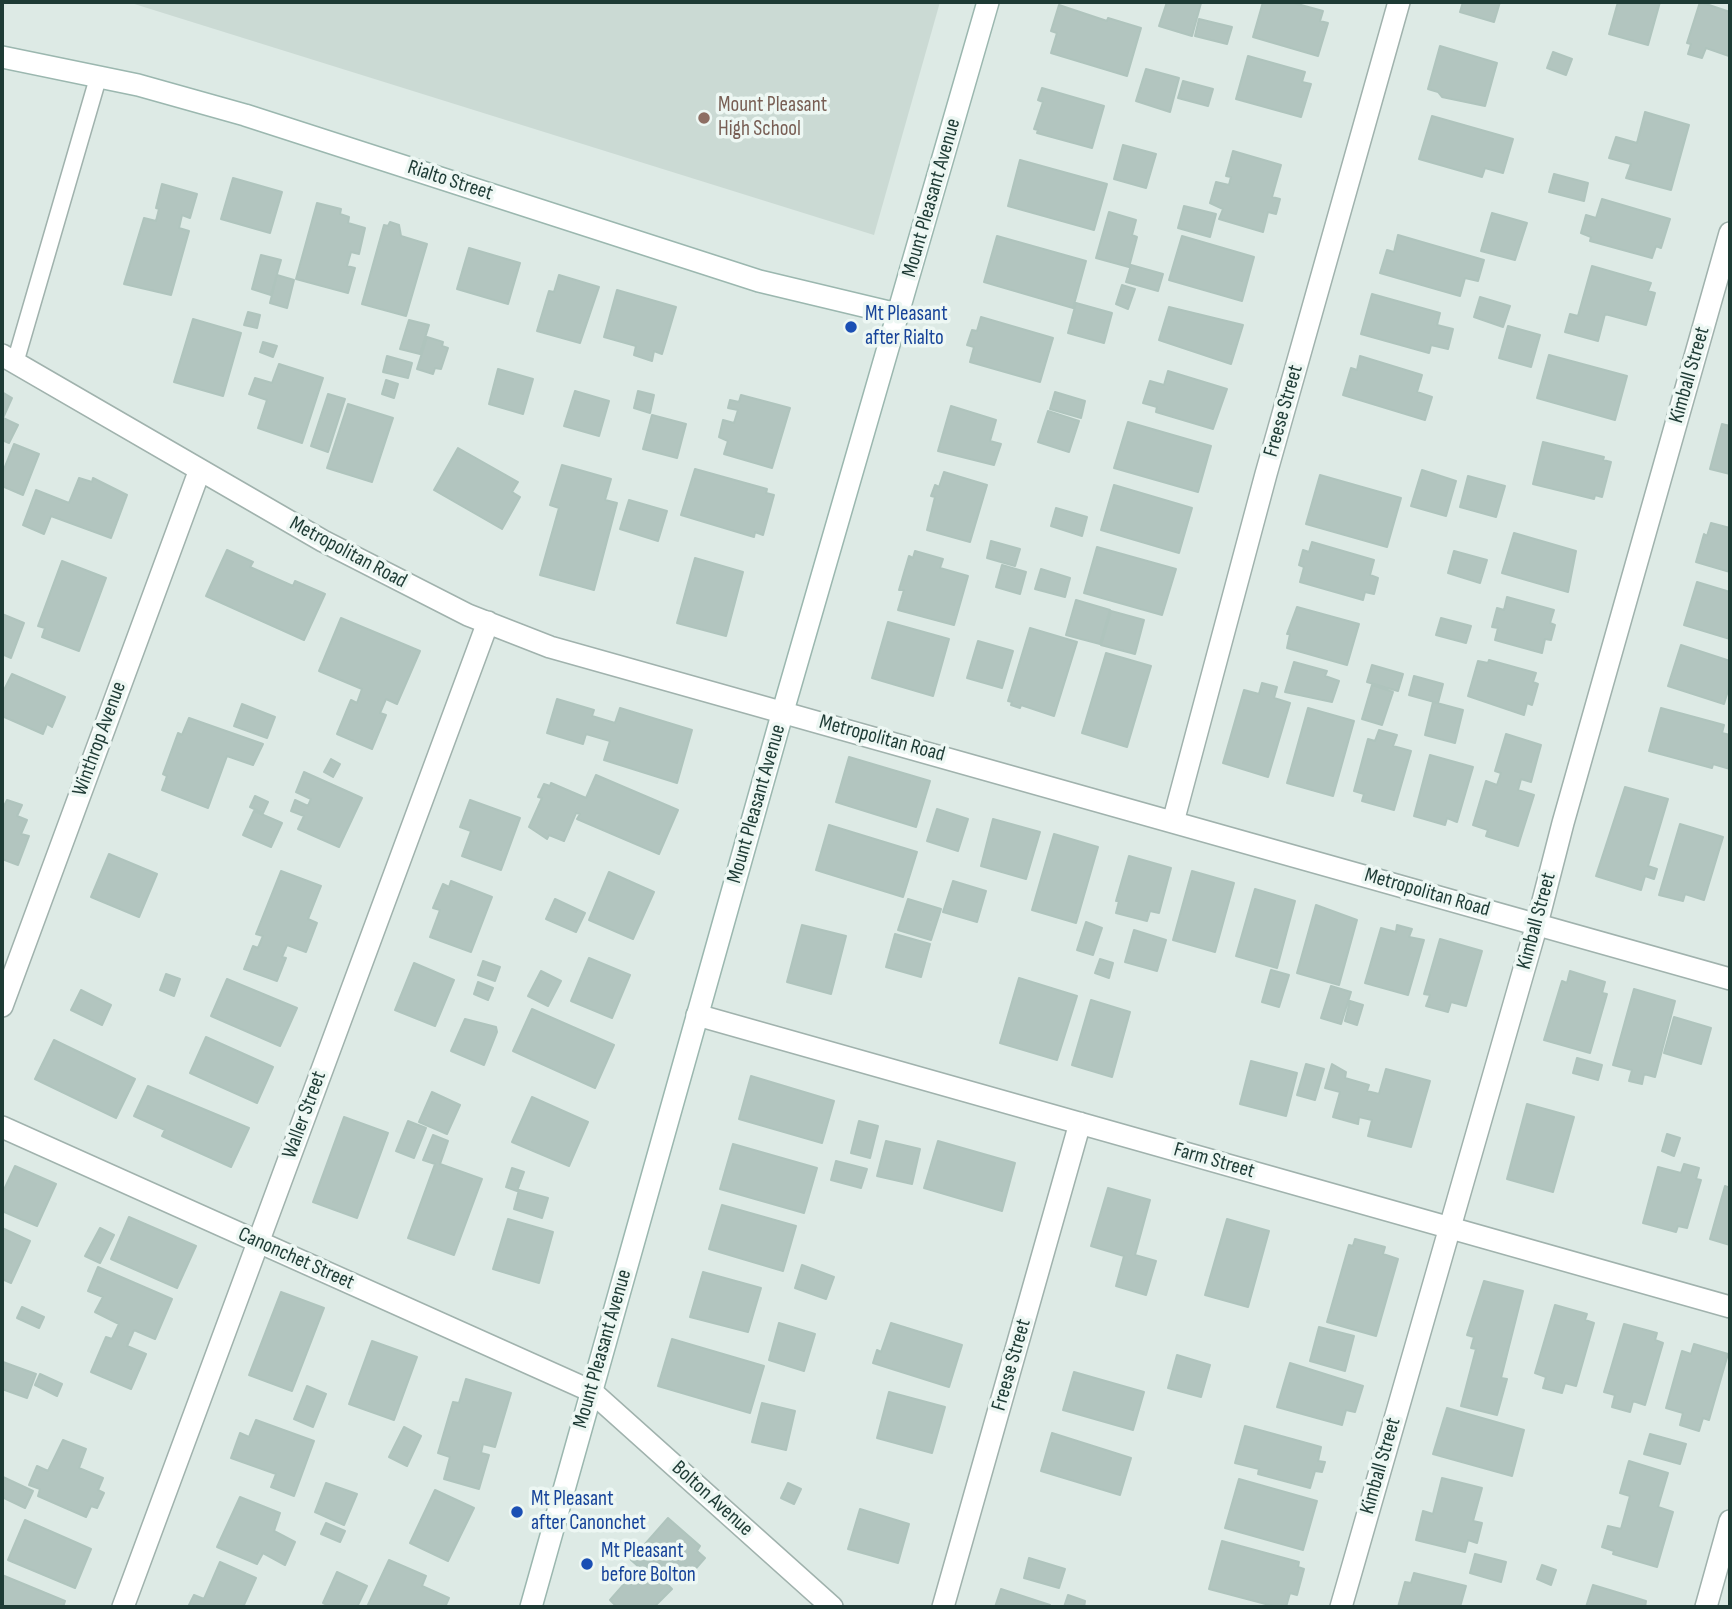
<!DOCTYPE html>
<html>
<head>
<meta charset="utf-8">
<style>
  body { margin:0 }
  #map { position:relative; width:1732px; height:1609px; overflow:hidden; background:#ddeae5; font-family:"Sofia Sans Condensed",sans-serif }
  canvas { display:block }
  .frame { position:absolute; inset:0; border:4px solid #1e3b35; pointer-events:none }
</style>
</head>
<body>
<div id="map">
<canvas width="1732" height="1609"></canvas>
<div class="frame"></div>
</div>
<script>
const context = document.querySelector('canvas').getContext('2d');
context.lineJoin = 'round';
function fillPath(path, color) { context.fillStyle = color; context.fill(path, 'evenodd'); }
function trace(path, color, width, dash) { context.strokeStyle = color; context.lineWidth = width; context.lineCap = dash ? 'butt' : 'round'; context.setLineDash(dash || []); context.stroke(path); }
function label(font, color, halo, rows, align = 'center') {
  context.font = font + ' "Sofia Sans Condensed",sans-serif'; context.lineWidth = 7; context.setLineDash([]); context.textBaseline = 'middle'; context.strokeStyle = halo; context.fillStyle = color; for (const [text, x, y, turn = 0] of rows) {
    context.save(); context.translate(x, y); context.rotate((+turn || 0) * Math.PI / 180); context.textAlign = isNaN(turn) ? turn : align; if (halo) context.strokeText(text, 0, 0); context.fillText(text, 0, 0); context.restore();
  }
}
const built = new Path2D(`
  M128 2H940L874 235Z`);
const building = new Path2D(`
  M1167 2 1201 3 1192 36 1159 26Z
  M1263 2H1290L1323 11 1320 21 1328 23 1318 56 1253 37Z
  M1463 2H1500L1494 22 1460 12Z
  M1618 2H1660L1648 45 1609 34Z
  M1700 2 1730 12 1729 56 1706 48 1702 58 1688 54 1691 44 1687 43Z
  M1059 5 1107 21 1108 18 1141 28 1127 76 1051 53 1057 33 1051 31Z
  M1199 19 1232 27 1227 44 1195 36Z
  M1440 46 1497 63 1485 106 1442 97 1438 92 1428 89Z
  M1553 52 1572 59 1566 75 1547 68Z
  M1248 56 1305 72 1302 82 1311 84 1301 117 1236 99Z
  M1146 69 1179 78 1170 112 1136 101Z
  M1183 81 1213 89 1208 106 1178 98Z
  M1042 88 1104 106 1092 148 1037 133 1038 130 1034 129 1043 102 1038 100Z
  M1645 112 1689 125 1671 190 1626 178 1631 164 1609 158 1616 137 1637 143Z
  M1432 116 1513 139 1503 173 1485 168 1482 177 1419 159Z
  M1123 145 1156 154 1146 188 1114 179Z
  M1233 151 1281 165 1272 197 1280 199 1276 214 1268 212 1263 232 1219 219 1223 209 1210 203 1216 182 1229 185 1231 177 1226 176Z
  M1020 160 1107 184 1094 230 1008 206Z
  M1554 174 1588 183 1584 201 1549 192Z
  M233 178 282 192 270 233 221 219Z
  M162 184 197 194 190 218 182 215 179 228 189 231 171 295 124 284 144 218 156 221 159 209 156 208Z
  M1602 199 1670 219 1661 248 1656 246 1652 258 1590 241 1591 237 1581 233 1586 215 1596 218Z
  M317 203 341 209 340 214 349 217 348 223 365 228 359 254 351 252 347 266 355 268 348 293 296 279Z
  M1184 206 1216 214 1210 237 1178 228Z
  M1109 212 1136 220 1132 235 1137 237 1129 267 1096 258Z
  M1492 213 1527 223 1515 260 1481 251Z
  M390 222 399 225 401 236 427 244 406 316 362 304 384 225 388 226Z
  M1398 235 1484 260 1478 281 1465 278 1460 296 1380 273 1387 250 1394 252Z
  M997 236 1086 261 1073 308 984 282Z
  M1182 236 1254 257 1242 301 1169 280Z
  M469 248 520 263 508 304 457 289Z
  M261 255 281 260 271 295 252 289Z
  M1131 265 1163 274 1158 291 1126 282Z
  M1592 266 1651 283 1648 291 1655 293 1646 325 1605 314 1598 341 1565 332 1570 314 1578 316Z
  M277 275 294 280 287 308 270 303Z
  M559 275 599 287 580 343 537 331 549 291 554 292Z
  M1122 285 1135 289 1128 309 1116 304Z
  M617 290 676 307 662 354 654 351 652 361 634 355 636 346 604 337Z
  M1372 294 1440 313 1437 325 1453 329 1448 349 1431 345 1429 353 1361 334Z
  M1480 297 1510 306 1503 327 1474 317Z
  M1076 303 1112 313 1104 343 1068 333Z
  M1169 307 1243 325 1231 364 1159 340Z
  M248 312 260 315 257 328 244 325Z
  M981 317 1053 338 1040 382 970 362 974 347 967 345 972 330 977 331Z
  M193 319 241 333 223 396 174 382Z
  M409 320 429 325 420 354 400 349Z
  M1508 326 1540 335 1531 367 1499 358Z
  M427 337 443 342 442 346 448 348 441 369 435 368 433 374 417 369Z
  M263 342 277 346 273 357 260 352Z
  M1549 355 1627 376 1615 420 1537 398Z
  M387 356 412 363 408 378 383 372Z
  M1360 356 1422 375 1417 392 1432 397 1425 420 1343 395 1351 368 1357 370Z
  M279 364 323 378 302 443 258 428 267 400 249 394 255 378 272 383Z
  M498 369 533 379 523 414 489 404Z
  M1168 371 1227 389 1213 429 1156 412 1157 407 1143 403 1150 381 1164 385Z
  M386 380 398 384 394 398 382 394Z
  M575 391 609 401 599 436 564 426Z
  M638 391 654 395 650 413 634 408Z
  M2 392 12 398 3 418 18 425 9 443 2 440Z
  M1055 392 1085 401 1081 418 1050 409Z
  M328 394 345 399 328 452 311 446Z
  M741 395 790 408 772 468 724 454 728 441 719 437 723 420 734 423 738 410 728 408 730 400 739 402Z
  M348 404 393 418 372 482 327 468Z
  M951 406 996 420 990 441 1001 444 994 465 938 451Z
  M1048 411 1079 421 1069 452 1038 442Z
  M652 415 686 424 677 458 643 449Z
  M1128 422 1211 446 1198 492 1114 468Z
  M1722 424 1730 426V474L1710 469Z
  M1543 442 1604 457 1603 460 1611 462 1602 497 1595 495 1594 499 1533 484Z
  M14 444 39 454 23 495 2 486V474Z
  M458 448 518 482 512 492 520 497 502 529 434 490Z
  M562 465 611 479 605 500 617 503 594 590 540 575 559 508 550 505Z
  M695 469 767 489 766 493 774 495 763 535 755 532 754 537 681 515Z
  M1422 470 1456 481 1446 516 1411 506Z
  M944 472 987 485 970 542 927 530 935 497 931 496 935 485 939 487Z
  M1320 475 1401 498 1387 547 1306 524Z
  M1468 476 1505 486 1496 517 1460 507Z
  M79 478 92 482 93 478 127 495 111 538 51 516 44 534 23 525 36 490 69 503Z
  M1114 485 1192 508 1179 553 1101 530Z
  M629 500 667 511 658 541 620 529Z
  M1056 508 1087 517 1082 536 1051 526Z
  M1711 523 1730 528V572L1696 562 1704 534 1707 536Z
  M1514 533 1576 551 1568 592 1502 573Z
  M991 541 1020 549 1015 566 987 558Z
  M1312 542 1374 560 1370 575 1378 578 1374 594 1365 592 1363 600 1300 582 1304 567 1299 565 1303 550 1309 552Z
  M1097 547 1176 569 1162 615 1084 593Z
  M227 550 253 562 250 567 293 586 295 581 325 594 304 640 206 596Z
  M915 551 943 559 940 568 968 576 954 625 898 610 904 590H899L909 556 913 558Z
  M1454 551 1487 560 1480 583 1448 573Z
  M695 558 743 572 726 636 677 623Z
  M62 561 106 578 79 651 42 637 45 628 38 626Z
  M1002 565 1026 572 1020 594 996 587Z
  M1041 569 1070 578 1065 597 1035 589Z
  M1697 582 1730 592V639L1684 625Z
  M1507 597 1554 610 1550 623 1555 625 1551 640 1545 639 1542 653 1495 640 1498 628 1492 627 1497 608 1504 610Z
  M1076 600 1110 610 1100 644 1066 635Z
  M1297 607 1359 624 1347 665 1287 648 1290 634H1287Z
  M1111 611 1144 620 1135 654 1101 645Z
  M2 614 24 623 11 658 2 654Z
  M341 618 420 651 397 704 386 699 380 713 386 715 372 749 337 734 351 700 357 703 362 689 319 671Z
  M1441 618 1471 626 1466 643 1436 635Z
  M888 622 949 639 933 696 872 678Z
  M1030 628 1077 642 1054 716 1021 705 1020 708 1011 705 1012 702 1008 701Z
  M978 641 1013 651 1002 688 967 678Z
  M1681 645 1730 661V684L1724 704 1668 686Z
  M1106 653 1151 666 1127 747 1082 733Z
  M1489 660 1536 673 1533 682 1538 684 1532 705 1527 703 1524 715 1468 696 1478 661 1488 663Z
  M1294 662 1327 671 1325 676 1339 681 1332 702 1285 692Z
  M1372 665 1403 674 1398 691 1367 682Z
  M12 674 65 697 52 727 47 724 43 734 2 716V694Z
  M1414 676 1443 684 1438 703 1409 695Z
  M1262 683 1277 687 1274 698 1290 703 1268 777 1223 763 1244 690 1259 694Z
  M1372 685 1393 692 1382 725 1362 719Z
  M557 699 594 710 592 716 615 723 620 708 692 730 677 783 604 760 610 741 586 734 583 744 547 733Z
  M1433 702 1463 710 1455 743 1425 735Z
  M242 704 275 717 267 738 234 726Z
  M1308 708 1354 721 1333 796 1287 783Z
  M1661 708 1724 725 1722 733 1730 735V769L1713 764 1712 768 1649 751Z
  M189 718 263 744 253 765 227 756 208 808 162 790 167 776 163 774 178 733 182 735Z
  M1379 730 1397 735 1393 746 1411 751 1394 810 1362 801 1364 794 1354 791 1368 739 1375 741Z
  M1506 734 1541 745 1531 782 1521 779 1518 790 1534 795 1518 846 1486 836 1488 830 1473 825 1486 781 1497 785 1501 773 1495 771Z
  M1430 755 1473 767 1457 822 1447 818 1445 825 1414 816Z
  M849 757 930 781 916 827 836 802Z
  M331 759 340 764 333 777 324 772Z
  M304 772 362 798 339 847 298 829 304 816 291 811 295 800 308 806 311 799 296 792Z
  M596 775 678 810 659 854 577 819 580 814 576 813 564 841 549 835 547 839 529 827 542 798 538 797 544 784 550 786 551 783 586 798Z
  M1625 787 1668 799 1648 866 1657 869 1654 879 1645 876 1641 890 1596 876Z
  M255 796 268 802 263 813 250 807Z
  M7 800 22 805 17 816 27 820 21 834 29 836 18 865 2 859V810Z
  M470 800 520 818 501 870 462 856 471 831 460 827Z
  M937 809 968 819 958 851 927 841Z
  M254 811 282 823 271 847 243 835Z
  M993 819 1040 832 1026 879 981 866Z
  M1680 824 1723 837 1704 900 1685 894 1683 901 1659 895Z
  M829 825 917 852 903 897 816 870Z
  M1054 834 1098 847 1076 923 1032 910Z
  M109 854 157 874 139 917 91 897Z
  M1129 856 1171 868 1159 913 1150 911 1147 921 1116 913 1119 901H1116Z
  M281 871 321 886 308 919 317 923 306 952 287 945 282 957 286 958 277 981 244 969 253 946 258 948 263 936 256 934Z
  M1192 871 1234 883 1215 952 1173 940Z
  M609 872 654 892 633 939 589 920Z
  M451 881 492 897 471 952 430 937 440 910 433 908 443 884 449 887Z
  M953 881 986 891 977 922 943 912Z
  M1255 889 1295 901 1277 968 1236 956Z
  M555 899 585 913 576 932 546 919Z
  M908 899 941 909 931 940 898 930Z
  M1316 905 1357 920 1339 985 1297 973Z
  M1086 922 1102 928 1093 955 1077 950Z
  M802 925 846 936 831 994 787 982Z
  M1397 925 1412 929 1409 937 1424 940 1408 995 1365 983 1381 928 1396 932Z
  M1134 930 1166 940 1157 971 1125 962Z
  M895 934 930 944 921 977 886 967Z
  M1440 939 1482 951 1466 1006 1451 1002 1448 1012 1426 1006 1430 995 1424 994Z
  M589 958 630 975 612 1018 571 1001Z
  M1100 959 1113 963 1109 978 1095 973Z
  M483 961 500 967 495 981 478 975Z
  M414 963 454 980 435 1026 395 1010Z
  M1271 970 1289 975 1279 1007 1262 1002Z
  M541 971 561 981 548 1006 528 996Z
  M1570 971 1605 982 1602 993 1607 994 1590 1053 1544 1040 1562 981 1567 983Z
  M166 974 180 979 174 996 160 990Z
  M1019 978 1077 996 1057 1060 1000 1043Z
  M227 979 297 1008 280 1046 211 1016Z
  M478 982 493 988 488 1000 474 994Z
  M1331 986 1351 992 1341 1024 1321 1018Z
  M1634 989 1675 1001 1655 1077 1644 1074 1642 1084 1629 1081 1632 1070 1613 1065Z
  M81 990 111 1005 102 1025 71 1010Z
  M1091 1000 1130 1012 1112 1077 1072 1065Z
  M1350 1001 1363 1005 1357 1025 1345 1021Z
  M532 1009 614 1045 595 1088 513 1051Z
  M1674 1017 1711 1028 1701 1064 1664 1053Z
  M465 1019 496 1027 497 1032 484 1065 451 1051Z
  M206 1037 273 1067 257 1103 190 1073Z
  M54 1040 135 1079 116 1118 35 1079Z
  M1577 1058 1602 1065 1598 1080 1573 1073Z
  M1251 1061 1297 1073 1286 1116 1240 1104Z
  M1306 1064 1324 1069 1315 1100 1297 1095Z
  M1332 1064 1346 1072 1345 1078 1369 1085 1367 1091 1379 1094 1386 1069 1430 1081 1411 1147 1368 1136 1372 1120 1359 1117 1358 1124 1333 1117 1340 1092 1325 1088Z
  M751 1076 834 1101 822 1143 739 1119Z
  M148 1086 249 1128 231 1167 162 1136 165 1130 134 1116Z
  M432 1092 460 1105 447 1134 419 1122Z
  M532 1097 588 1122 569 1166 512 1142Z
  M1527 1104 1574 1117 1553 1192 1507 1179Z
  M344 1117 388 1133 357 1218 313 1202Z
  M408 1121 426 1128 414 1158 396 1151Z
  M859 1121 878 1126 870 1158 851 1153Z
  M1667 1134 1680 1138 1674 1156 1662 1151Z
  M433 1135 448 1141 440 1164 482 1179 454 1255 408 1238 435 1164 423 1160Z
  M886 1141 920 1149 912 1184 877 1176Z
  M938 1141 1015 1163 1002 1211 924 1188Z
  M733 1144 817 1168 804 1213 720 1189Z
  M836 1161 867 1169 861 1188 831 1180Z
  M1684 1164 1699 1168 1696 1179 1701 1180 1687 1228 1678 1226 1676 1232 1643 1223 1658 1167 1681 1173Z
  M15 1166 56 1184 37 1226 2 1211V1194Z
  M512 1168 524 1172 517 1191 506 1187Z
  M1725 1186 1730 1188V1245L1710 1239Z
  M1108 1188 1150 1200 1135 1255 1156 1261 1146 1295 1116 1286 1124 1256 1091 1246Z
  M519 1190 548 1198 542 1218 514 1209Z
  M722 1205 796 1226 783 1271 709 1249Z
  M129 1217 196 1246 177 1288 111 1259Z
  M508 1219 553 1232 539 1283 493 1269Z
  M1227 1219 1269 1231 1248 1307 1205 1295Z
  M2 1228 30 1241 11 1283 2 1279Z
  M100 1228 114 1235 100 1263 85 1256Z
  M1355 1239 1385 1247 1383 1254 1398 1259 1376 1336 1327 1322 1349 1245 1353 1246Z
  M802 1265 834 1277 826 1299 795 1288Z
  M98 1267 172 1299 155 1339 134 1330 127 1346 146 1354 131 1389 91 1372 106 1337 112 1339 119 1324 95 1312 103 1297 88 1291Z
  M703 1272 761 1288 748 1332 690 1317Z
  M1484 1281 1523 1291 1501 1378 1507 1379 1497 1415 1461 1406 1476 1349 1471 1348 1474 1337 1467 1335Z
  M281 1292 324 1308 292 1391 249 1375Z
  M1555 1305 1587 1314 1585 1320 1594 1323 1576 1386 1565 1383 1562 1393 1543 1388 1546 1377 1535 1373Z
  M22 1307 44 1317 39 1328 17 1318Z
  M779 1323 815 1334 804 1371 769 1360Z
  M891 1323 962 1345 949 1387 873 1363 877 1350 881 1352Z
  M1624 1324 1657 1333 1655 1340 1663 1343 1645 1405 1633 1401 1630 1412 1612 1407 1615 1395 1604 1392Z
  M1319 1327 1354 1336 1345 1371 1310 1361Z
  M672 1339 764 1366 750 1413 658 1386Z
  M372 1341 417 1357 394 1420 349 1404Z
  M1694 1344 1728 1354 1709 1420 1703 1418 1699 1431 1680 1425 1683 1413 1666 1408 1682 1351 1691 1354Z
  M1177 1355 1210 1365 1201 1397 1168 1388Z
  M3 1362 36 1374 27 1398 2 1389Z
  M1290 1363 1363 1386 1355 1412 1346 1410 1342 1425 1277 1407Z
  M1074 1372 1144 1392 1133 1430 1063 1410Z
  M40 1374 62 1384 57 1396 35 1385Z
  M466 1379 511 1393 495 1447 483 1444 481 1453 489 1455 479 1489 444 1479 450 1457 438 1453 453 1402 459 1403Z
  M307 1386 326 1394 313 1427 294 1419Z
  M889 1392 945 1407 932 1453 877 1438Z
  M762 1403 795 1411 786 1450 752 1442Z
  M1447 1408 1524 1430 1512 1476 1433 1454Z
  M256 1420 314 1441 294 1496 271 1487 276 1474 231 1458 240 1433 249 1437Z
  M1245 1426 1321 1447 1318 1461 1325 1462 1322 1472 1315 1471 1310 1488 1258 1474 1259 1469 1235 1463Z
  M404 1427 421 1436 407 1466 389 1457Z
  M1052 1433 1131 1458 1120 1495 1041 1471Z
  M1650 1434 1686 1444 1680 1464 1644 1454Z
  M63 1440 86 1449 79 1468 103 1478 98 1490 104 1493 97 1508 91 1506 86 1517 38 1496 40 1489 29 1485 37 1466 48 1471Z
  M1629 1461 1668 1473 1658 1507 1673 1512 1657 1567 1613 1554 1614 1551 1602 1547 1608 1526 1621 1529 1630 1496 1620 1493Z
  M3 1477 33 1491 25 1508 2 1497Z
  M1442 1478 1482 1488 1473 1521 1482 1523 1477 1543 1468 1540 1465 1552 1416 1540 1423 1511 1433 1514Z
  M1239 1479 1317 1501 1303 1550 1225 1528Z
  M326 1483 357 1494 344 1525 315 1512Z
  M788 1483 801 1489 794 1504 781 1498Z
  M435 1490 474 1508 448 1561 410 1543Z
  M240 1497 280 1513 274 1531 295 1542 285 1565 263 1553 257 1564 217 1547Z
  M860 1509 909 1524 898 1563 848 1549Z
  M668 1518 700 1546 697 1551 705 1558 684 1582 675 1575 667 1584 672 1589 654 1607H617L610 1600 639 1567 631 1560Z
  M25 1520 91 1549 75 1588 8 1560Z
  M326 1523 345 1531 340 1542 321 1534Z
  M1222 1541 1299 1562 1298 1567 1304 1569 1297 1595 1290 1593 1286 1607H1277L1209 1589Z
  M1475 1554 1506 1562 1501 1582 1470 1573Z
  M1029 1558 1065 1569 1059 1588 1024 1578Z
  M389 1560 426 1576 422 1586 449 1598 445 1607H367Z
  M220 1562 256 1578 243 1607H188L194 1595 204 1599Z
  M1542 1565 1556 1570 1551 1585 1537 1579Z
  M337 1572 367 1586 357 1607H332L323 1603Z
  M1414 1573 1466 1586 1460 1607H1398L1405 1582 1411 1583Z
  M2 1575 65 1601 63 1607H2Z
  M1593 1585 1646 1601 1645 1607H1586Z
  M1001 1589 1050 1605 1049 1607H995Z
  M1068 1595 1085 1601 1084 1607H1064Z`);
const lane = new Path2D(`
  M15 363 98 78`);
const street = new Path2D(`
  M2 355 323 541 468 615 550 647 1730 979
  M1173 822 1266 474 1399 2
  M2 1006 199 472
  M697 1015 1730 1307
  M2 1127 591 1391 832 1607
  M123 1607 488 622
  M943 1607 1080 1123
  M1341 1607 1537 924 1563 823 1730 233
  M1706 1607 1730 1521`);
const secondary = new Path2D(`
  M2 57 138 85 245 115 759 281 897 314
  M531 1607 783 711 988 2`);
const markers = [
  [704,118,7,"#8d6e63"],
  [851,327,7,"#1a4fb4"],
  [517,1512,7,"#1a4fb4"],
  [587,1564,7,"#1a4fb4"]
];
const educationNames = [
  ["Mount Pleasant",718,106],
  ["High School",718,130]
];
const streetNames = [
  ["Rialto Street",450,181,18],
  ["Mount Pleasant Avenue",932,198,-74],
  ["Kimball Street",1690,375,-74],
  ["Freese Street",1284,411,-74],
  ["Metropolitan Road",348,553,28],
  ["Winthrop Avenue",100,739,-70],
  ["Metropolitan Road",882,739,15],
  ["Mount Pleasant Avenue",757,804,-74],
  ["Metropolitan Road",1427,893,16],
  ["Kimball Street",1537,921,-75],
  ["Waller Street",305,1115,-70],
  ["Farm Street",1214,1161,16],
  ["Canonchet Street",296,1259,24],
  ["Mount Pleasant Avenue",603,1349,-74],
  ["Freese Street",1012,1365,-74],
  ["Kimball Street",1381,1466,-74],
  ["Bolton Avenue",712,1499,42]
];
const transitNames = [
  ["Mt Pleasant",865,315],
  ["after Rialto",865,339],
  ["Mt Pleasant",531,1500],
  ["after Canonchet",531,1524],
  ["Mt Pleasant",601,1552],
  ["before Bolton",601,1576]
];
fillPath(built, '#cbdad4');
fillPath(building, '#b2c5bf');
trace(building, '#afc4bd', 2);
trace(lane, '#a0b2ad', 19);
trace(street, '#a0b2ad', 24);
trace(secondary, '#9bb7af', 24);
trace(lane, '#fff', 16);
trace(street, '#fff', 21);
trace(secondary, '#fff', 21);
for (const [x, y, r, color] of markers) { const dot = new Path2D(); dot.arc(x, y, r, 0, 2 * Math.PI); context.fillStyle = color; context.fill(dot); trace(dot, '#edf7f3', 2.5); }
label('21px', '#785e54', '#edf7f3', educationNames, 'left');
label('21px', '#1e3b35', '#edf7f3', streetNames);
label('21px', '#164399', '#edf7f3', transitNames, 'left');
</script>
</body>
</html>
